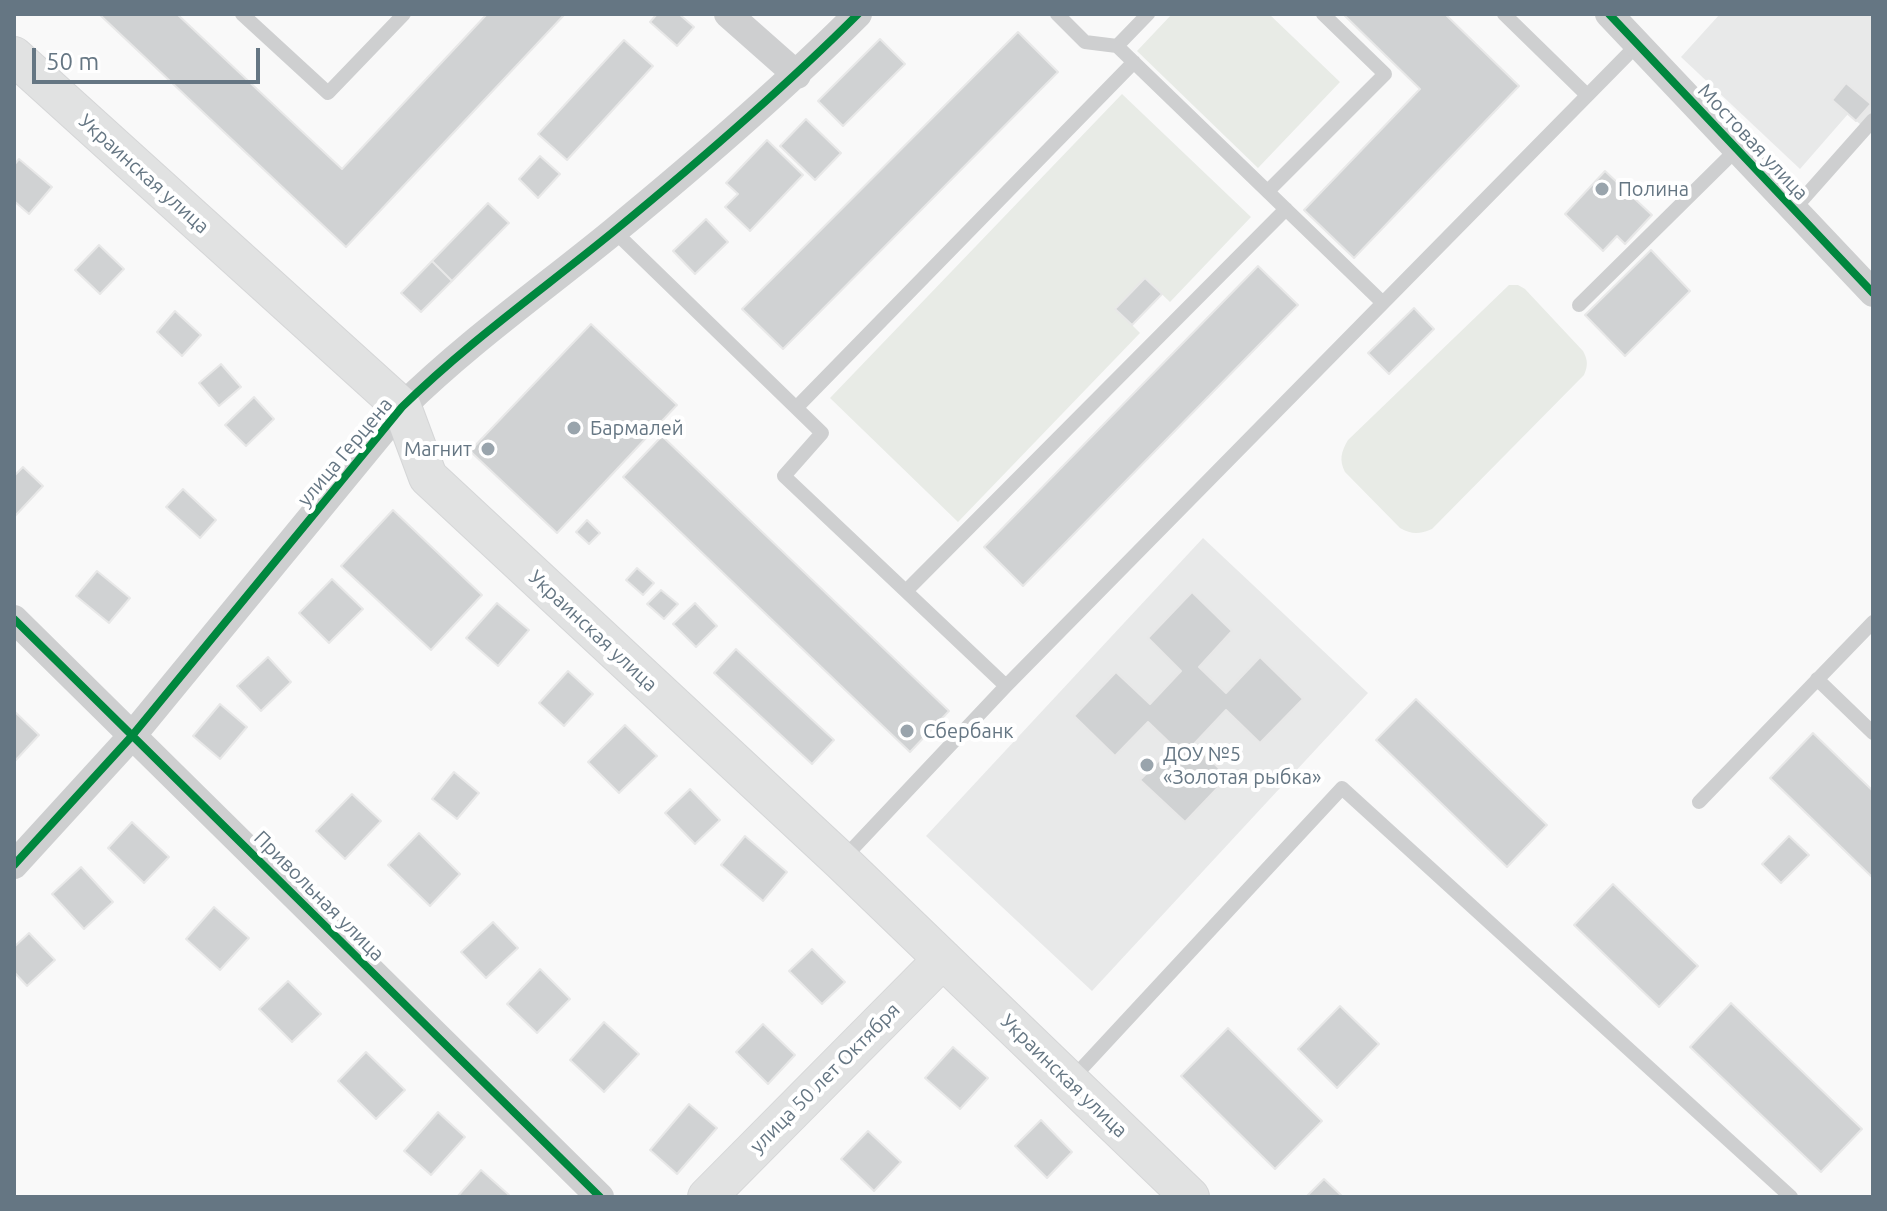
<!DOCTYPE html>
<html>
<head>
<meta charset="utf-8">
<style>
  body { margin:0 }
  #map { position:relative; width:1887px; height:1211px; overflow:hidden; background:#f9f9f9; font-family:Ubuntu,sans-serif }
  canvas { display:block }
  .frame { position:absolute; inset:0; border:16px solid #657683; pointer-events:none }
  .scale { position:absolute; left:32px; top:48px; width:228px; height:36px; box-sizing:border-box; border:4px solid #657683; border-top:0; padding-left:10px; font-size:24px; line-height:28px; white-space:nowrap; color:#657683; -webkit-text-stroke:6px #fff; paint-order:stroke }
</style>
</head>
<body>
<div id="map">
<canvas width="1887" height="1211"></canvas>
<div class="frame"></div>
<div class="scale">50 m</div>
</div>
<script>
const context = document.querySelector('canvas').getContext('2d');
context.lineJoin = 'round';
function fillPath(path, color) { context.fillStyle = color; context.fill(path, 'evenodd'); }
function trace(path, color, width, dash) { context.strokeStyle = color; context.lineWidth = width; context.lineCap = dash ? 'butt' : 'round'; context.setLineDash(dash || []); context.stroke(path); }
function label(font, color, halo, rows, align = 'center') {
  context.font = font + ' Ubuntu,sans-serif'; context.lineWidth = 8; context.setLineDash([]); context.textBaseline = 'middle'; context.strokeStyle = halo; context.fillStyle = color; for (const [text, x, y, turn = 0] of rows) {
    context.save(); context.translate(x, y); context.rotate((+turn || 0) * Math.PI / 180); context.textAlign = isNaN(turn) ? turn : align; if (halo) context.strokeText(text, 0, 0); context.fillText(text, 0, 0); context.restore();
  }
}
const built = new Path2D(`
  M1720 14H1873V135L1848 114 1800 169 1681 57Z
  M1203 538 1368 693 1092 991 926 836Z`);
const green = new Path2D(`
  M1172 14H1269L1340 82 1258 168 1137 51Z
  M1122 94 1251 217 1170 302 1145 278 1115 308 1140 333 958 522 830 398Z
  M1509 285H1518L1525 289 1583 351C1588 360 1588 366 1584 375L1432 529C1420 534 1412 535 1400 528L1345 472C1339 460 1341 452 1348 440Z`);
const building = new Path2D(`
  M99 14H177L342 169 487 14H565L346 247Z
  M657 14H679L694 27 677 46 650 22Z
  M1343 14H1445L1519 86 1354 258 1304 210 1420 89Z
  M1018 32 1058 72 783 349 742 309Z
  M880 39 905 64 843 126 818 101Z
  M624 40 653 66 567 160 538 134Z
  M1846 83 1871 104 1856 121 1832 100Z
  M806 119 841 153 815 180 780 146Z
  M767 140 803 175 750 231 725 207 738 194 726 183Z
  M540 156 560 174 538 198 519 179Z
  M19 159 52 187 29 214 14 201V165Z
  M1605 171 1652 215 1625 244 1617 236 1603 251 1565 214Z
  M488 203 509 223 452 281 432 261Z
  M706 219 728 242 695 274 673 251Z
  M99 245 124 269 100 294 75 270Z
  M1651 250 1690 291 1625 356 1585 315Z
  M432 261 452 281 421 312 401 293Z
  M1258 266 1298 305 1023 586 984 547Z
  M1145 278 1162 294 1132 325 1115 309Z
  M1414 308 1434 329 1389 374 1368 353Z
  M175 311 201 335 182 356 157 332Z
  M591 324 677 405 557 533 470 451Z
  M221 364 241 387 219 406 199 383Z
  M254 397 274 419 246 446 225 425Z
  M662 436 949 711 910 752 623 477Z
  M23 467 43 486 15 516 14 476Z
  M183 489 216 520 200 538 166 507Z
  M393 510 482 595 431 650 341 566Z
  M587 520 600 533 589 544 576 532Z
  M637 568 654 583 643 595 626 580Z
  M97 571 130 598 109 623 76 596Z
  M332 579 363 609 329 643 299 613Z
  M661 590 678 604 664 619 647 604Z
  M1192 592 1232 631 1199 667 1226 693 1260 657 1303 699 1260 743 1226 710 1194 744 1228 777 1185 822 1140 780 1173 746 1148 722 1115 756 1074 716 1116 672 1150 704 1181 671 1148 638Z
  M497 603 529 630 498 666 466 638Z
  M695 603 717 626 696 647 673 624Z
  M736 649 834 740 812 764 714 673Z
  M268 657 291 682 261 711 237 686Z
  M568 671 593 694 564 726 539 703Z
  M1416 699 1547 825 1507 867 1376 740Z
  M220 704 247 727 220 759 193 736Z
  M14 711 39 735 14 762Z
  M625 725 657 756 619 793 588 762Z
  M1813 733 1873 791V878L1770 778Z
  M454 772 479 793 457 819 432 799Z
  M690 789 720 820 695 844 665 813Z
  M352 794 381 821 345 859 316 831Z
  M132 822 169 857 144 883 108 848Z
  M419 833 460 874 430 906 388 865Z
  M745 836 787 872 763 901 721 865Z
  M1789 836 1809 855 1781 883 1762 864Z
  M81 867 113 902 84 929 52 894Z
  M1613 884 1698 966 1659 1007 1574 925Z
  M214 907 249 938 220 970 186 939Z
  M493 922 518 948 486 978 461 952Z
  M29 933 55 960 27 986 14 972V947Z
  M812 949 845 982 822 1004 789 971Z
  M540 969 570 999 537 1033 507 1004Z
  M288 981 321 1014 292 1042 259 1009Z
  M1731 1003 1862 1129 1821 1172 1690 1047Z
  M1340 1006 1379 1044 1337 1088 1298 1049Z
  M604 1022 639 1054 604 1092 570 1060Z
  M763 1024 795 1055 768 1084 736 1052Z
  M1228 1028 1322 1121 1275 1169 1181 1076Z
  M953 1047 988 1078 960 1109 925 1078Z
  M366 1052 405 1090 376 1119 338 1081Z
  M689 1104 717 1128 677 1174 650 1150Z
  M438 1112 465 1137 431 1175 404 1151Z
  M1041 1120 1072 1152 1047 1178 1015 1146Z
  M868 1131 901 1162 874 1191 841 1159Z
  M481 1170 509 1195 507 1197H457Z
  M1324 1179 1343 1197H1306Z`);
const lane = new Path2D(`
  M242 14 328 93 404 14
  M1057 14 1085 42 1117 46 1383 303 1638 44
  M1504 14 1587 95
  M1117 46 1148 14
  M1268 191 1385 74 1323 14
  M1794 209 1873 120
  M614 231 822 433 784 476 1006 686
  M1579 305 1737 149
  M797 407 1134 62
  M906 591 1286 209
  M1817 679 1873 733
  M1699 802 1873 622
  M841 861 1006 686 1383 303
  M1070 1081 1342 788 1791 1197`);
const street = new Path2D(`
  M728 14 797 75
  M1609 14 1873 293
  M14 619 600 1197
  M14 865 131 737 402 407C467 343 542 290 613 232 697 163 781 91 858 14`);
const secondary = new Path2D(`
  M14 56 402 407 428 477 841 861 1190 1197
  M707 1197 943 959`);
const cycleway = new Path2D(`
  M1609 14 1873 293
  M14 619 600 1197
  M14 865 131 737 402 407C467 343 542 290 613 232 697 163 781 91 858 14`);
const markers = [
  [1602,189,8,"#99a4ac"],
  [574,428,8,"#99a4ac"],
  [488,449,8,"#99a4ac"],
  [907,731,8,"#99a4ac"],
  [1147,765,8,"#99a4ac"]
];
const streetNames = [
  ["Мостовая улица",1753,142,47],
  ["Украинская улица",144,174,42],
  ["улица Герцена",345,452,-50],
  ["Украинская улица",593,631,43],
  ["Привольная улица",319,896,45],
  ["Украинская улица",1064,1076,44],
  ["улица 50 лет Октября",825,1078,-45]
];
const poiNames = [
  ["Полина",1618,189],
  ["Бармалей",590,428],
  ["Магнит",472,449,"right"],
  ["Сбербанк",923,731],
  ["ДОУ №5",1163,754],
  ["«Золотая рыбка»",1163,777]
];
fillPath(built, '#e8e9e9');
fillPath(green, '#e8ebe6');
fillPath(building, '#d0d2d3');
trace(building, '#e8e8e8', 2);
trace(secondary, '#d5d6d7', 40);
trace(lane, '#cecfd0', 14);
trace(street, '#cecfd0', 28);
trace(secondary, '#e1e2e2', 38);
trace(cycleway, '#00873e', 8);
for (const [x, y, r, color] of markers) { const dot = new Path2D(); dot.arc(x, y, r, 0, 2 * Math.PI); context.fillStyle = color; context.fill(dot); trace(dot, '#fff', 3); }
label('20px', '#657683', '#fff', streetNames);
label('20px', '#657683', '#fff', poiNames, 'left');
</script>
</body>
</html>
